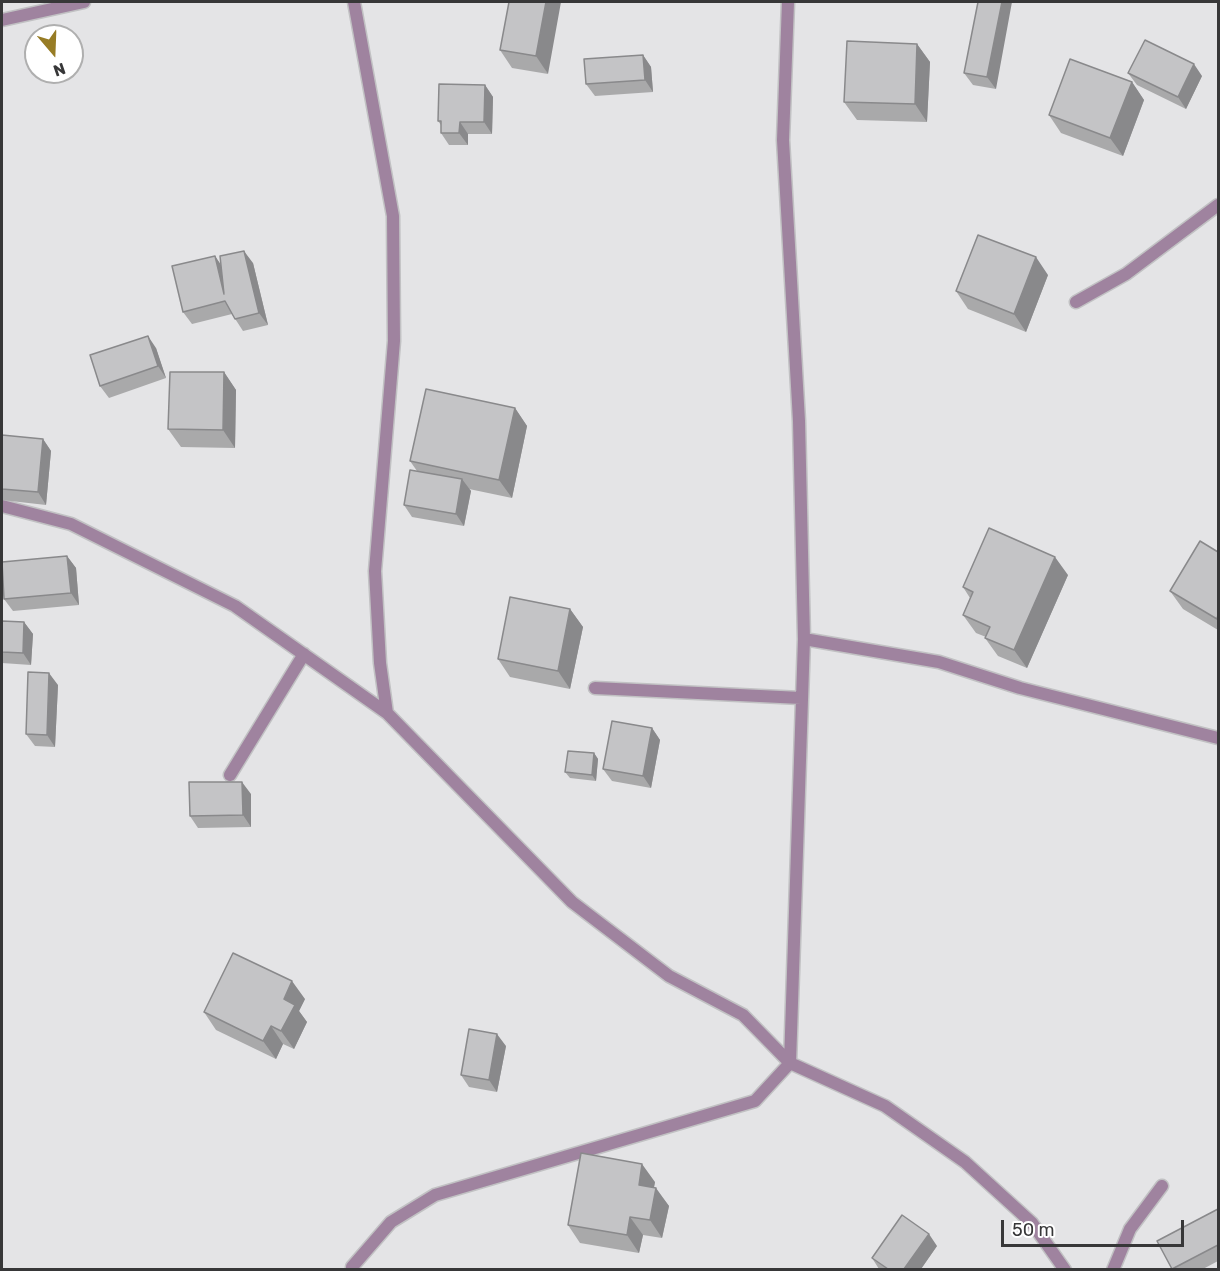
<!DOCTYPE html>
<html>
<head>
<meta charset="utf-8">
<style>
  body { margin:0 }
  #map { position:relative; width:1220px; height:1271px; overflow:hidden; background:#e4e4e6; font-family:Rubik,sans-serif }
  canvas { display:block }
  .frame { position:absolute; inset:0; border:3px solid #373738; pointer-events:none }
  .north { position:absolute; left:24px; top:24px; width:60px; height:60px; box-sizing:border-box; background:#fff; border:2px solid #afafaf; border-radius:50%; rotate:161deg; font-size:16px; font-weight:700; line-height:24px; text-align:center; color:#373738 }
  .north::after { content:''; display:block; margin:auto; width:21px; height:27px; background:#977c25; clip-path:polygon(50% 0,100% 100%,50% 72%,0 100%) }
  .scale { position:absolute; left:1001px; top:1220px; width:183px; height:27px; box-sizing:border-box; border:3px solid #373738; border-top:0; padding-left:8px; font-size:18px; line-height:21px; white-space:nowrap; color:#373738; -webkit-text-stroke:4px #fff; paint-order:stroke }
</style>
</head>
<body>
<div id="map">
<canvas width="1220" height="1271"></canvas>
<div class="frame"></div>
<div class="north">N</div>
<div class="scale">50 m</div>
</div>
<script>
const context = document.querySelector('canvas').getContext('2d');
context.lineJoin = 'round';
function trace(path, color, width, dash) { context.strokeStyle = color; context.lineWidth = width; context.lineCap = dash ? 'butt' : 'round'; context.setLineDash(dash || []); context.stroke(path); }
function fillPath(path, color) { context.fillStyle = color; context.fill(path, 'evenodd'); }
const minor = new Path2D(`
  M354 2 393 216 394 341 375 571 380 663 387 713 572 902 669 976 743 1015 790 1063 885 1106 965 1162 1032 1223 1065 1270
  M2 20 84 2
  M1076 302 1126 274 1218 205
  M2 506 71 524 235 606 387 713
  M804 639 939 662 1020 688 1218 738
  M595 688 801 698
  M230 775 304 654
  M352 1270V1267L391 1222 435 1195 755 1101 790 1063 804 639 799 421 783 140 788 2
  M1113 1270 1130 1229 1162 1186`);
const wall = new Path2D(`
  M509 2 548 74 512 68 500 50Z
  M978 2 996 89 973 85 964 73Z
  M917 44 930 62 927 122 857 120 844 102Z
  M643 55 651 67 653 92 595 96 586 84Z
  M1128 73 1202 76 1186 109 1137 85Z
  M1132 82 1144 100 1123 156 1061 133 1049 115Z
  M485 85 493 97 492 134H468V145H449L441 133V125L438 121Z
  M215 256 221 265 253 263 268 325 243 331 232 314 192 324 183 312Z
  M1048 275 1026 332 968 309 956 291Z
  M156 348 166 378 109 398 100 386Z
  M224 372 236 390 235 448 181 447 168 429Z
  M515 408 527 426 512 498 469 489 471 491 464 526 412 517 404 505 417 471 410 461Z
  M2 435 43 439 51 451 46 505 2 500Z
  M1218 552V630L1183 609 1170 591Z
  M67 556 76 568 79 605 13 611 4 599Z
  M1068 575 1027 668 998 656 985 638 986 637 976 633 963 615 970 598 963 587Z
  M570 609 583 627 570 689 510 677 498 659Z
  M2 621 24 622 33 634 31 665 2 663Z
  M58 685 55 747 35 746 26 734Z
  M652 728 660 740 651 788 612 781 603 769Z
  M594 753 598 759 596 781 570 778 565 772Z
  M251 794V827L198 828 190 816Z
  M305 999 299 1011 307 1022 294 1049 283 1044 276 1059 216 1030 204 1012Z
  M506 1046 497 1092 469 1087 461 1075Z
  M655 1182 654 1187 669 1206 662 1238 643 1235 639 1253 580 1243 568 1225Z
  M1218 1209V1261L1203 1269H1172L1157 1241Z
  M937 1246 921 1269H879L872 1258Z`);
const shadedWall = new Path2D(`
  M546 2H561L548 74 536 56Z
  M1002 2H1012L996 89 987 77Z
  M917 44 930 62 927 122 915 104Z
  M643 55 651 67 653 92 645 80Z
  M1194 64 1202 76 1186 109 1178 97Z
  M1132 82 1144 100 1123 156 1110 138Z
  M485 85 493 97 492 134 484 122Z
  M460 122 468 134V145L459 133Z
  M244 251 253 263 268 325 259 313Z
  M215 256 223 268 224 294Z
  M1036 257 1048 275 1026 332 1014 314Z
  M148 336 156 348 166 378 158 366Z
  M224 372 236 390 235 448 223 430Z
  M515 408 527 426 512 498 499 480Z
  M43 439 51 451 46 505 38 492Z
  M462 479 471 491 464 526 456 514Z
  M67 556 76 568 79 605 71 593Z
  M1055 557 1068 575 1027 668 1014 650Z
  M570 609 583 627 570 689 558 671Z
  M24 622 33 634 31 665 23 653Z
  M49 673 58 685 55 747 47 735Z
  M652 728 660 740 651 788 643 776Z
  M594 753 598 759 596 781 592 775Z
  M242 782 251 794V827L243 815Z
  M292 981 305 999 299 1011 307 1022 294 1049 281 1031 284 999Z
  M271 1026 283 1044 276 1059 263 1041Z
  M497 1034 506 1046 497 1092 489 1080Z
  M642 1164 655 1182 651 1203 639 1185Z
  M656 1188 669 1206 662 1238 650 1220Z
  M630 1217 643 1235 639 1253 627 1235Z
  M929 1234 937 1246 921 1269H904Z`);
const building = new Path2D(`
  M509 2H546L536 56 500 50Z
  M978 2H1002L987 77 964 73Z
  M1145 40 1194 64 1178 97 1128 73Z
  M847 41 917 44 915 104 844 102Z
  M643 55 645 80 586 84 584 59Z
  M1070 59 1132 82 1110 138 1049 115Z
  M439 84 485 85 484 122H460L459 133H441V121H438Z
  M978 235 1036 257 1014 314 956 291Z
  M244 251 259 313 235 319 225 301 183 312 172 266 215 256 224 294 220 256Z
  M148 336 158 366 100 386 90 355Z
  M170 372H224L223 430 168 429Z
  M426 389 515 408 499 480 410 461Z
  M2 435 43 439 38 492 2 489Z
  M410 470 462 479 456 514 404 505Z
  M989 528 1055 557 1014 650 985 638 990 627 963 615 973 592 963 587Z
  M1200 541 1218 552V615L1217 619 1170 591Z
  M67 556 71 593 4 599 2 562Z
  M510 597 570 609 558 671 498 659Z
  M2 621 24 622 23 653 2 652Z
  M28 672 49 673 47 735 26 734Z
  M612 721 652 728 643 776 603 769Z
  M568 751 594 753 592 775 565 772Z
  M189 782H242L243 815 190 816Z
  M233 953 292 981 284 999 295 1005 281 1031 271 1026 263 1041 204 1012Z
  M469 1029 497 1034 489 1080 461 1075Z
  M581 1153 642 1164 639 1185 656 1188 650 1220 630 1217 627 1235 568 1225Z
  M1218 1209V1245L1172 1269 1157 1241Z
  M902 1215 929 1234 904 1269H888L872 1258Z`);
trace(minor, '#c1c1c3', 15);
trace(minor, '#9f839f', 12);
fillPath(wall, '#a9a9aa');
fillPath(shadedWall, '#89898b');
fillPath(building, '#c4c4c6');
trace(building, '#89898b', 1.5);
</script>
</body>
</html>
